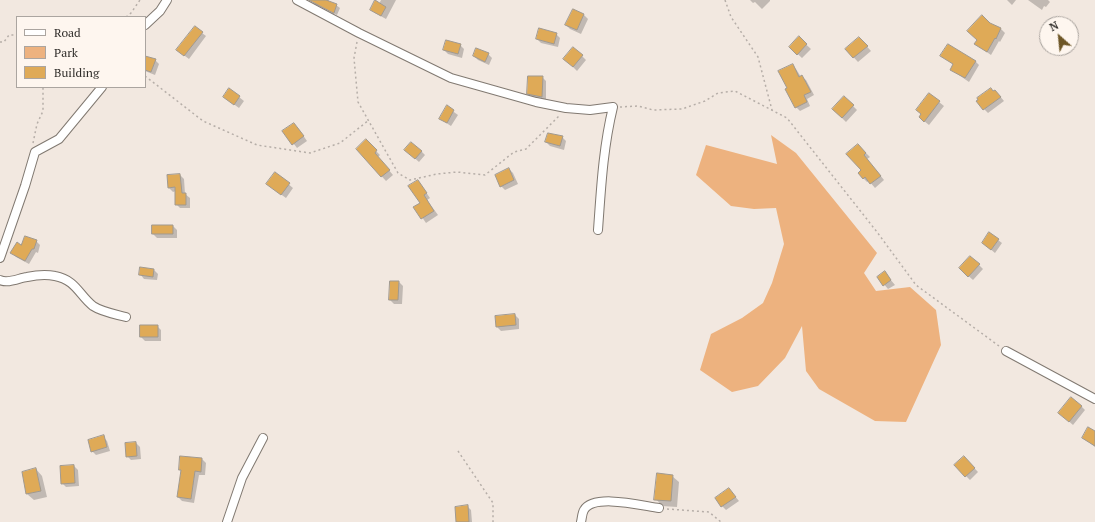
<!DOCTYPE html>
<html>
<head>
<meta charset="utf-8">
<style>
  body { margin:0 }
  #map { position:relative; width:1095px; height:522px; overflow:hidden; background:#f2e8e0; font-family:"PT Serif",serif }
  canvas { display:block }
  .legend { position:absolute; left:16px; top:16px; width:130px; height:72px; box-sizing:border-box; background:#fef6ef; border:1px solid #aba5a0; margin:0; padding:5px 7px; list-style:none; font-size:12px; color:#2f2c29 }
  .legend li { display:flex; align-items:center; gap:8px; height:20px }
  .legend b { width:20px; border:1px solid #aba5a0 }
  .north { position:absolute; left:1039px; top:16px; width:40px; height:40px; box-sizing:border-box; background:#fef6ef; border:1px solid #aba5a0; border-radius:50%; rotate:333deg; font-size:11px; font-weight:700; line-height:16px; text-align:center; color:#2f2c29 }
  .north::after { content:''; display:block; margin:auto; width:14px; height:18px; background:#6e5626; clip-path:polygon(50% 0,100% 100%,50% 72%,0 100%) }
</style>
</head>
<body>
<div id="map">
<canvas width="1095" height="522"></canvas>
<ul class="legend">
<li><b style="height:5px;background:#fff"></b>Road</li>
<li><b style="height:11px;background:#edb27f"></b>Park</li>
<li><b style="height:11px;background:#dfaa57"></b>Building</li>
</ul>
<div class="north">N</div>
</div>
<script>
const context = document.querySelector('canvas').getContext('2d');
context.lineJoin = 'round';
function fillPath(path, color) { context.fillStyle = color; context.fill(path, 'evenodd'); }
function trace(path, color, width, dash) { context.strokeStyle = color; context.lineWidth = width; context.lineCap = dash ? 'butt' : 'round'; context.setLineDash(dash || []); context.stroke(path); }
const green = new Path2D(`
  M771 135 796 153 877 253 864 273 876 291 910 287 936 310 941 345 906 422 875 421 819 389 806 371 802 326 785 358 758 386 732 392 700 370 711 334 742 318 763 303 772 283 784 244 776 208 754 209 731 206 696 175 706 145 777 164Z`);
const shadow = new Path2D(`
  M312 0H329V2L336 5 340 8 337 15 315 4Z
  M381 0H396L386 19 375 13 371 9 379 4Z
  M750 0H770V1L762 9 755 2 753 3Z
  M1007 0H1016L1012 5Z
  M1028 0H1048L1050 2 1046 7 1044 6 1042 10Z
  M584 15 588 19 581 34 570 29 566 25Z
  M989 24 1001 29 1005 33 1000 42 999 41 991 55 975 44Z
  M202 33 206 36 189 59 181 53Z
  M556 34 560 38 558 47 541 43 537 39Z
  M799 38 811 49 802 58 790 47Z
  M863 42 871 51 858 62 846 49Z
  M460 45 464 49 462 58 448 54 444 50Z
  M488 54 492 58 489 65 478 60 474 56Z
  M582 56 586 60 577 71 569 63Z
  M942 56 975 61 979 65 969 82 956 73 952 69 954 65Z
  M145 60H155L159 64 155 75 145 71Z
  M792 65 796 69 801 77H802L806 80 814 95 807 99 810 106 800 111 796 107 786 90 789 88Z
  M542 77 546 81V101L533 98 528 93Z
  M229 89 244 101 239 108 228 100Z
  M994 92 999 95 1004 101 988 113 984 109Z
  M929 94 944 106 929 125 924 121Z
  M853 106 857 110 846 122 837 113Z
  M447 107 458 115 451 126 440 119Z
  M298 128 307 141 297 148 284 131Z
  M562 137 566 141 564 150 550 146 546 142Z
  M366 141 380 155 378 157 393 175 386 181 357 149Z
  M858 145 870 157 867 159 884 180 875 188 869 181 867 182 863 178Z
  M421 151 425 155 419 162 410 154Z
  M509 169 513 173 518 184 505 190 501 186Z
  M275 173 293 188 286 198 272 188Z
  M180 175 184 179 185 194 190 198V208H180L176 204V191L173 192 169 188Z
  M421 185 430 198 427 200 438 215 426 223 415 207 421 203Z
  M173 226 177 230V238H157L153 234Z
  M998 240 1002 243 995 253 983 243Z
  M36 241 40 245 38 253 36 252 29 264 16 257 12 253 22 246Z
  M979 265 983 269 973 280 964 272Z
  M154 270 158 274 157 280 144 279 140 274Z
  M885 273 895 285 888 289 878 277Z
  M399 282 403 286 402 304H394L390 300Z
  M515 315 519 319V329L501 331 497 327Z
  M157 326 161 330V341H145L141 337Z
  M1081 406 1085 410 1073 425 1064 417Z
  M1095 432V447L1083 438Z
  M103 437 107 441 110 451 96 455 92 451Z
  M136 443 140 447 141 459 131 460 127 456Z
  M964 457 978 472 970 480 955 465Z
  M202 459 206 463 205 475H199L194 503 182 501 178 497 182 471 180 470Z
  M74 466 78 470 79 486 66 487 62 483Z
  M36 469 42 476 47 497 34 500 27 494 23 472Z
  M672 476 679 482 677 507 662 506 656 499Z
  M729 489 739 501 726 510 722 506Z
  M467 506 471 510 472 522H457Z`);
const building = new Path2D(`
  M309 0H326L337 4 334 13Z
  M375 0 386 7 381 16 370 10Z
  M573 9 584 14 577 30 565 25Z
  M982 15 990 23 1001 28 996 39 995 38 987 52 974 44 977 40 967 31Z
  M195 26 203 32 184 56 176 50Z
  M539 28 557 33 554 44 536 39Z
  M799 36 807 44 797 55 789 47Z
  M859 37 868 46 853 58 845 49Z
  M446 40 461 44 458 54 443 50Z
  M948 44 976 61 965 78 950 70 953 64 940 56Z
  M573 47 583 55 573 67 563 59Z
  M476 48 489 53 485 62 473 56Z
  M145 56 156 59 151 72 145 70Z
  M793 64 799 77 802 75 811 92 804 95 807 102 795 108 785 89 787 88 778 71Z
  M528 76H543L542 97 527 94Z
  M229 88 240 96 234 105 223 97Z
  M991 88 993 91 995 90 1001 97 983 110 976 101 978 100 977 98Z
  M929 93 940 101 924 122 919 117 921 114 916 110Z
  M844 96 854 105 842 118 832 109Z
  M447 105 454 110 447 123 439 119Z
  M294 123 304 136 292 145 282 131Z
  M548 133 563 136 560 146 545 142Z
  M366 139 377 150 375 153 390 170 381 177 356 149Z
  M411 142 422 151 415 159 404 150Z
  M858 144 866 153 864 155 881 176 870 184 865 177 863 179 858 173 861 170 846 154Z
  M509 168 514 180 500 187 495 175Z
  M275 172 290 183 281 195 266 184Z
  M180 174 182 193H186V205H175V187L168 188 167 175Z
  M418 180 427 193 424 195 434 211 421 219 413 207 420 203 408 186Z
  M152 225H173V234H152Z
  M989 232 999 239 991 250 982 243Z
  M25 236 37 240 34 249H32L25 261 10 253 17 242 21 245Z
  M970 256 980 264 968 277 959 268Z
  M140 267 154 269 153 277 139 275Z
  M885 271 891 280 883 286 877 277Z
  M390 281H399L398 300H389Z
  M515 314 516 325 496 327 495 316Z
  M140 325H158V337H140Z
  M1071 397 1082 406 1069 422 1058 413Z
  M1088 427 1095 431V446L1082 438Z
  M104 435 107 447 91 452 88 440Z
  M136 442 137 456 126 457 125 443Z
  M180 456 202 458 201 472 195 471 191 499 177 497 181 470H179Z
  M964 456 975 468 965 477 954 465Z
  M74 465 75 483 61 484 60 466Z
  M36 468 41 491 26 494 22 472Z
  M657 473 673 475 671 501 654 500Z
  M729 488 736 497 721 507 715 498Z
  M468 505 469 522H456L455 507Z`);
const path = new Path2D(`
  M725 0 731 17 758 57 772 110
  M126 17 131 13 140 0
  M0 42H4L9 35H17
  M357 42 354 58 358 102 398 173 410 180 437 174 457 172 485 175 514 152 526 149 559 116
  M145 76 203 121 257 145 310 153 340 143 369 120
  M620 107 638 106 653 110 682 109 705 101 718 93 735 91 787 118 877 232 916 285 999 346
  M33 143 37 124 43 111V87
  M458 451 493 503V522
  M667 509 709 512 721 522`);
const street = new Path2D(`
  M297 0 359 33 451 78 536 102 566 108 590 110 613 107C603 148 601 189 598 230
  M145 25 160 11 167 0
  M0 258 25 186 35 152 59 139 102 87
  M0 280C8 284 19 278 27 277 36 275 46 274 55 276 76 280 79 295 93 306 102 312 115 314 126 317
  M1006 351 1095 399
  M227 522 242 478 263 438
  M581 522C582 518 582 513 584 510 594 493 643 506 659 508`);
fillPath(green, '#edb27f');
fillPath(shadow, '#0003');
fillPath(building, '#dfaa57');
trace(building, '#a09990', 1);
trace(street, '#817971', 10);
trace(path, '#b6aea8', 1.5, [2, 3]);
trace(street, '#fff', 8);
</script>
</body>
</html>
